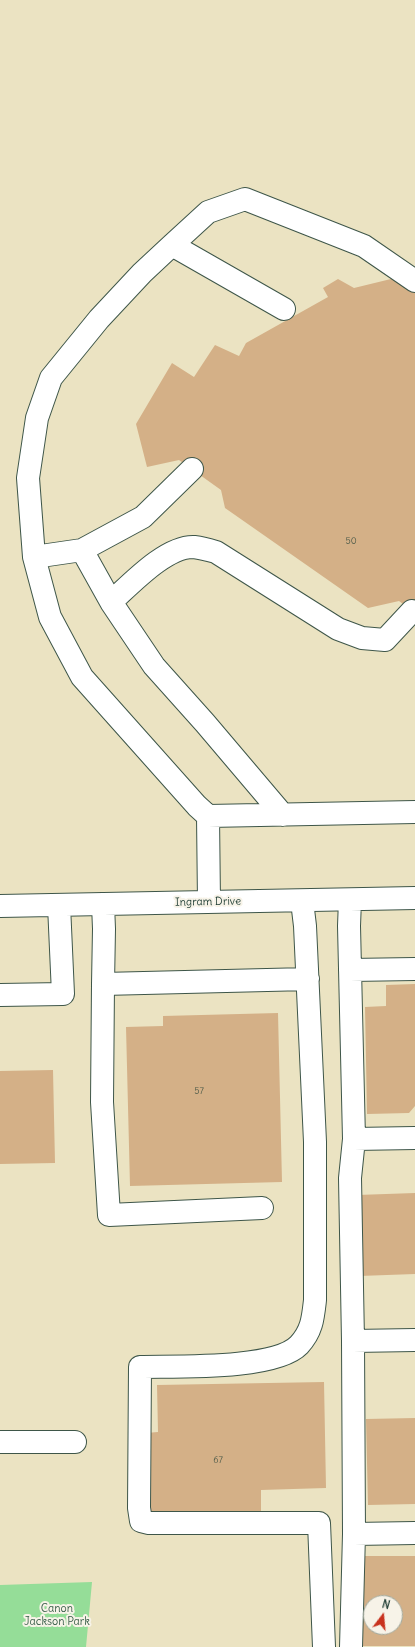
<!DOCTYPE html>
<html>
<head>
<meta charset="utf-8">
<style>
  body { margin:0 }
  #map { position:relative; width:415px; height:1647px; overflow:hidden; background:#ebe3c2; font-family:Delius,sans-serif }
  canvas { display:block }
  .north { position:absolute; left:363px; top:1595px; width:40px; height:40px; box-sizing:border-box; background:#f7f3e8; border:1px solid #a1aaa0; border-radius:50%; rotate:16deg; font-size:11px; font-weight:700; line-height:16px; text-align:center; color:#1f3d34 }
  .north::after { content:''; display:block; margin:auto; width:14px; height:18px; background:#c8321e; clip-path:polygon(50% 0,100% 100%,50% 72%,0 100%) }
</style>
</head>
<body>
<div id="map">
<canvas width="415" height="1647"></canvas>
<div class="north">N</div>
</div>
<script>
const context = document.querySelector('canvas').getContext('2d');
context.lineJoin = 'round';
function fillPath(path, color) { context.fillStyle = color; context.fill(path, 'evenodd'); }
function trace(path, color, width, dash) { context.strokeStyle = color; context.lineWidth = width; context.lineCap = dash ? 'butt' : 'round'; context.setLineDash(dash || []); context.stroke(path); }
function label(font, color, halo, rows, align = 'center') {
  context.font = font + ' Delius,sans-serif'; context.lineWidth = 4; context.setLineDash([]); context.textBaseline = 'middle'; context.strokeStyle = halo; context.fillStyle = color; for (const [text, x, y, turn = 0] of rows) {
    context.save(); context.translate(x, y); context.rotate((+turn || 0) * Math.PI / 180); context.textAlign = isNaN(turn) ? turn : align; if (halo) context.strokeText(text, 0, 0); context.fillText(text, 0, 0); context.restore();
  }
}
const green = new Path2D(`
  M92 1582 86 1647H0V1585Z`);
const building = new Path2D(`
  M395 278 415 291V613L399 601 368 608 225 508 221 490 179 460 147 467 136 424 172 363 194 377 215 345 239 356 246 343 328 297 323 288 338 279 354 288Z
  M415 984V1106L409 1113 367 1114 365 1007 386 1006V985Z
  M278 1013 282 1182 130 1186 126 1027 163 1026V1016Z
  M53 1070 55 1163 0 1164V1071Z
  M415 1193V1274L359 1276 357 1195Z
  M324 1382 326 1488 261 1490V1511L148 1513 146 1433 158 1432 157 1385Z
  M415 1418V1504L368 1505 366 1419Z
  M359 1556H415V1646H359ZM371 1603H395V1627H371Z`);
const minor = new Path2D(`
  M172 245 284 309
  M415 281 364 246 245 199 208 212 172 245 142 273 99 319 51 378 37 418 28 478 34 557 50 617 82 677 197 806 208 816 415 812
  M82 550 111 602
  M34 557 82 550 143 517 192 469
  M283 815 205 723 154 666 111 602C131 584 166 546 194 547 201 548 209 550 216 552L338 629 362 638 385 640 412 611
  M208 816 209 902
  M350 900 349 926 354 1139
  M302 901 305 926 315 1142V1300C313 1318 312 1331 299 1345 275 1370 175 1366 140 1367L139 1508 141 1521 149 1523H319L324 1647
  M103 904 104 929 103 984 308 979
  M0 906 415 898
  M350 970 415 969
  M103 984 102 1102 109 1215 262 1208
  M0 995 63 994 59 905
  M415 1138 354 1139 350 1178 353 1341 354 1534 415 1533
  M353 1341 415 1340
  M0 1442H75
  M351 1647 354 1534`);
const numberNames = [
  ["50",351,541],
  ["57",199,1091],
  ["67",218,1460]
];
const streetNames = [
  ["Ingram Drive",208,902,-1]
];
const parkNames = [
  ["Canon",57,1609],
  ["Jackson Park",57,1622]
];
fillPath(green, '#95dd98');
fillPath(building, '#d4b087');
trace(minor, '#3e5649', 24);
trace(minor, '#fff', 22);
label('9px', '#4c5a49', null, numberNames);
label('11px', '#1f3d34', '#f7f3e8', streetNames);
label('11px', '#375d48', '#f7f3e8', parkNames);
</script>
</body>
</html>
